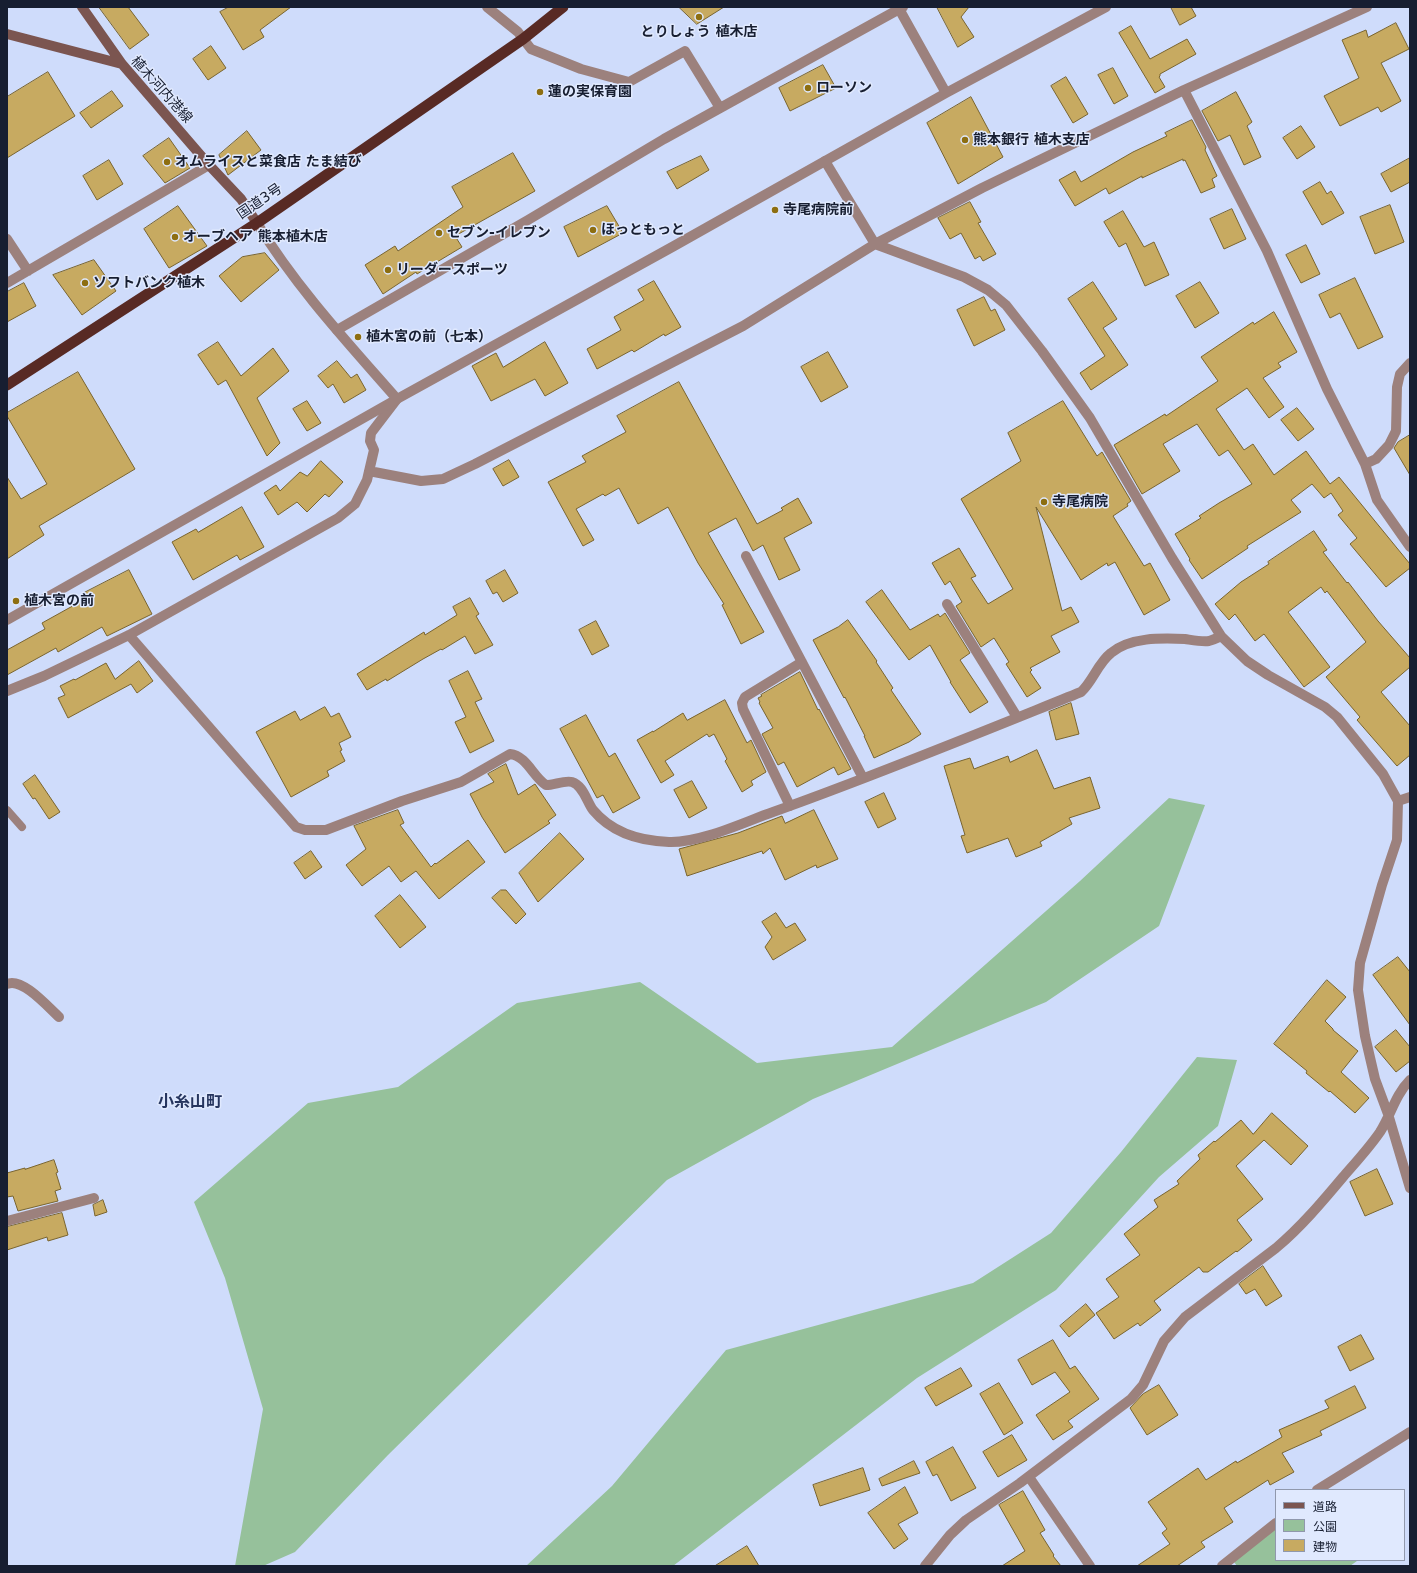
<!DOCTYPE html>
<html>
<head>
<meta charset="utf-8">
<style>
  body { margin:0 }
  #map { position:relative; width:1417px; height:1573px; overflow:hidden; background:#cfdcfb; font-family:"DejaVu Sans","Noto Sans JP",sans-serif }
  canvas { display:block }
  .frame { position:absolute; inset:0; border:8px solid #171e31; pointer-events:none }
  .legend { position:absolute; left:1275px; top:1489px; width:130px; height:72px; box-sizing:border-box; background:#e0e9fe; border:1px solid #9098ac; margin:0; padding:5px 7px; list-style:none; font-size:12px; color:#171e31 }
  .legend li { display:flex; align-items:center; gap:8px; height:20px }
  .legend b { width:20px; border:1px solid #9098ac }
</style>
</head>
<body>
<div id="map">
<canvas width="1417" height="1573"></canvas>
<div class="frame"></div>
<ul class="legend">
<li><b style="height:5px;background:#7b5550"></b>道路</li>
<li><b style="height:11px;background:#96c19b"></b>公園</li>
<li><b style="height:11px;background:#c7aa61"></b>建物</li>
</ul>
</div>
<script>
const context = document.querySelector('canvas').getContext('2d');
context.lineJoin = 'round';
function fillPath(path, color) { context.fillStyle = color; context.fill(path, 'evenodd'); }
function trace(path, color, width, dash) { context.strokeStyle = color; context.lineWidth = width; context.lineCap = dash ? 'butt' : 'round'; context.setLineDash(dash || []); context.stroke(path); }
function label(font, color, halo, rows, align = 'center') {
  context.font = font + ' "DejaVu Sans","Noto Sans JP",sans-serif'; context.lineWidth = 3; context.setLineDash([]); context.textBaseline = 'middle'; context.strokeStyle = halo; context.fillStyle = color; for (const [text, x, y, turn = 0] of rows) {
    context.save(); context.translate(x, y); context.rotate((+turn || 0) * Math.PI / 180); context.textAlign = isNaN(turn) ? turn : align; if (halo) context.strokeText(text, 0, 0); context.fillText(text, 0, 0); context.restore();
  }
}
const green = new Path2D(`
  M1169 798 1205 805 1159 926 1046 1002 813 1099 667 1180 388 1455 295 1552 263 1566H235L263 1409 225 1278 194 1202 308 1103 398 1087 517 1003 640 982 757 1063 892 1047 1080 881Z
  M1197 1057 1237 1060 1218 1126 1159 1177 1056 1290 917 1378 673 1566H526L612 1486 726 1350 973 1283 1051 1233 1121 1152Z
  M1276 1523V1560H1356L1357 1561 1350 1566H1237L1231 1558Z`);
const building = new Path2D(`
  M99 7H128L149 35 130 49Z
  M229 7H291L260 30 264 37 243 50 220 12Z
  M679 7H724L697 24Z
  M937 7H969L961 17 974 37 958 47Z
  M1171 7H1191L1196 16 1180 25Z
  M1396 23 1409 49 1381 63 1401 101 1381 112 1378 107 1340 126 1324 96 1359 78 1342 40 1366 30 1368 37Z
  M1131 26 1150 59 1187 39 1196 54 1160 74V76L1159 77 1165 87 1155 93 1119 33Z
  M211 46 226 68 208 80 193 59Z
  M823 65 836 88 790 111 779 88Z
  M1113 68 1128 96 1114 104 1098 75Z
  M48 72 75 116 7 158V97Z
  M1066 77 1088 114 1073 123 1051 86Z
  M112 91 123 106 91 128 80 113Z
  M1236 92 1252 122 1247 126 1261 157 1244 165 1230 135 1218 141 1202 111Z
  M971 97 1003 157 958 184 927 123Z
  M1192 120 1206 147 1205 150 1217 176 1212 179 1215 187 1201 193 1185 160 1183 161V159L1142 178V176L1109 194 1106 188 1075 206 1059 180 1075 171 1081 182 1133 152 1167 136 1165 133Z
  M1301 126 1315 147 1297 159 1283 138Z
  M247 131 261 150 228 175 219 155Z
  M169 138 190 168 165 183 143 156Z
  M513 153 535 191 455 236 462 247 417 274 416 272 383 294 365 265 395 246 398 251 463 207 452 187Z
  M701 156 709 170 677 189 667 172Z
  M1410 158V182L1391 192 1381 174Z
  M109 160 123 184 97 200 83 176Z
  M1320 182 1327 194 1331 191 1344 213 1322 225 1303 192Z
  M970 202 981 222 978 223 996 254 983 261 980 256 975 259 961 233 950 239 938 218Z
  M1390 205 1404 242 1375 254 1360 217Z
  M178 206 207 246 169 268 144 229Z
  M607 206 623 233 578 257 564 227Z
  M1232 209 1246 239 1224 249 1210 219Z
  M1123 211 1144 247 1154 242 1169 275 1145 286 1126 243 1119 247 1104 222Z
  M1306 245 1320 274 1301 283 1286 255Z
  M265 253 279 270 241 302 219 276 242 257Z
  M94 260 116 291 82 315 53 275Z
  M1355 278 1383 337 1358 349 1340 313 1330 318 1319 295Z
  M654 281 681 327 665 336 664 334 634 352 632 350 597 369 587 349 621 330 614 317 644 300 638 290Z
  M1093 282 1117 319 1103 328 1128 365 1091 390 1080 373 1105 356 1068 299Z
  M1200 282 1219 313 1195 328 1176 296Z
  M24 283 36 306 7 322V292Z
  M984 297 991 311 995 309 1005 330 974 346 957 310Z
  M1274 312 1297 352 1278 363 1281 367 1263 378 1284 407 1269 418 1247 388 1216 409 1244 450 1253 444 1274 475 1306 451 1330 484 1339 477 1410 564V568L1386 587 1350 544 1357 538 1338 515 1343 511 1331 493 1324 498 1312 484 1291 500 1301 512 1247 546 1248 548 1202 579 1189 560 1190 559 1175 534 1201 518 1199 516 1219 503 1252 484 1228 450 1219 456 1197 424 1163 444 1180 471 1142 494 1114 445 1165 414 1166 416 1218 381 1201 357 1253 322 1254 324Z
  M218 342 241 376 273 348 289 371 257 398 280 443 267 456 226 380 218 385 198 355Z
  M545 342 568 383 545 396 535 379 491 401 472 366 496 353 503 367Z
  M828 352 848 387 821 402 801 367Z
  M337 361 351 378 357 374 366 390 344 403 333 384 328 388 318 376Z
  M78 372 135 469 39 526 44 535 7 559V477L21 499 47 484 7 416V413Z
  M679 382 757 524 783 510 781 508 798 498 812 523 784 538 800 570 779 580 763 545 753 551 736 518 708 533 764 632 741 644 722 605 724 604 698 563 668 507 638 524 619 488 605 496 603 494 576 509 594 540 583 546 548 482 586 462 582 456 626 432 617 416Z
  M307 401 321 423 307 431 293 409Z
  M1063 401 1097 456 1102 452 1131 501 1127 504 1128 506 1113 516 1144 566 1150 563 1170 600 1144 615 1115 562 1108 566 1107 563 1081 580 1036 507 1062 611 1071 607 1079 622 1051 636 1060 652 1030 668 1032 670 1030 672 1041 688 1027 697 1006 664 1009 662 994 638 981 647 956 606 962 602 950 581 945 585 932 563 959 548 976 576 971 578 988 604 1013 589 961 499 1021 461 1008 433Z
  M1297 408 1314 429 1298 441 1281 420Z
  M1410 435V475L1394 448 1398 442Z
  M509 460 519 477 503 486 493 469Z
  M321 461 343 482 329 497 325 494 307 512 297 502 278 515 264 493 276 485 280 491 300 472 307 476Z
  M242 507 264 547 240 560 237 555 193 580 172 542 196 529 198 532Z
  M1314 531 1327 550 1323 552 1347 583 1348 582 1378 621 1410 658V667L1381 692 1410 726V755L1397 766 1357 720 1360 717 1326 677 1366 642 1327 591 1325 593 1321 587 1288 612 1330 667 1304 687 1264 634 1255 641 1235 614 1229 620 1215 604 1241 582 1269 564 1268 562Z
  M129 570 152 614 107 636 102 627 58 652 56 648 7 675V650L45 629 42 623 87 598 84 593Z
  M505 570 518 593 503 602 497 592 493 594 486 581Z
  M882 590 910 630 938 614 940 617 945 613 970 653 960 660 988 702 970 713 950 682H951L930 645 909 660 866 602Z
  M470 598 479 614 476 616 493 645 475 654 465 636 442 650 441 649 423 659 387 681 386 679 367 690 357 674 424 632 425 635 457 615 453 607Z
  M848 620 877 661 876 662 893 688 891 690 921 734 909 742 874 758 864 736H865L845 697 844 698 813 640 838 627Z
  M596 621 609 646 592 655 579 630Z
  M139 661 153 681 137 693 131 684 68 718 58 698 65 695 60 686 74 679 75 680 106 663 115 679Z
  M468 671 482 699 475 702 494 741 470 753 455 722 466 717 449 681Z
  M800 672 818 710 819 709 851 769 838 775 834 767 797 787 784 762 778 765 762 734 773 728 759 703 760 702 758 698 762 696 761 695Z
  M725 700 747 743 751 740 766 772 751 781 753 785 742 792 725 761 727 759 714 734 709 737 707 734 665 761 674 775 661 783 637 740 653 731V732L683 713 687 720Z
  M1071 703 1079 734 1056 740 1049 712Z
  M325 707 331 717 339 713 351 737 339 743 342 750 340 751 345 761 327 771 329 776 291 797 256 732 295 711 300 720Z
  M586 715 609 757 615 753 640 798 613 813 603 795 597 798 560 729Z
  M1037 750 1054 789 1090 777 1100 808 1069 818 1072 824 1040 842 1042 846 1016 857 1008 838 967 853 961 836 965 835 944 766 970 758 974 769 1008 756 1010 762Z
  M506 764 518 795 535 784 556 815 548 821 550 823 505 853 482 817 470 794 494 782 488 774Z
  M35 775 60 812 49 819 35 798 33 799 23 784Z
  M692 781 707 808 689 818 674 790Z
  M884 793 896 819 878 828 865 802Z
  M398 810 404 823 400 825 431 867 435 863 436 864 468 840 485 862 439 899 416 871 401 882 389 866 362 886 346 865 366 849 354 826Z
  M814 810 838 859 817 868 816 865 785 880 770 848 763 854 762 851 687 876 679 849 738 833 782 816 785 823Z
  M560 833 584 859 538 902 519 873Z
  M311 851 322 867 305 879 294 863Z
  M501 890H506L526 914 516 924 492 898Z
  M400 895 426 927 400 948 375 916Z
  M776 913 786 928 795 923 806 940 773 960 765 947 772 937 762 922Z
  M1398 957 1410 972V1025L1373 975Z
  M1327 980 1346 997 1325 1021 1333 1029V1030L1358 1051 1341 1072 1369 1098 1355 1113 1330 1091 1329 1092 1306 1073 1307 1071 1274 1044Z
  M1396 1030 1410 1047V1061L1396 1072 1375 1047Z
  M1272 1113 1308 1146 1291 1165 1264 1140 1236 1166 1263 1199 1237 1220 1252 1240 1237 1252 1236 1251 1208 1272H1203L1199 1267 1154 1301 1161 1310 1140 1326 1138 1323 1114 1339 1096 1313 1119 1297 1106 1279 1140 1255 1124 1234 1158 1207 1154 1200 1179 1184 1177 1181 1200 1159 1198 1155 1214 1141 1215 1142 1241 1120 1253 1134Z
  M54 1160 58 1172 56 1173 61 1189 55 1191 58 1201 18 1211 13 1196 7 1197V1173L25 1168V1169Z
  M1377 1169 1393 1204 1365 1216 1350 1182Z
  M103 1200 107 1212 95 1216 93 1205Z
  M62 1213 68 1235 48 1241 47 1237 7 1250V1227Z
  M1263 1266 1282 1296 1266 1306 1255 1289 1246 1294 1239 1284Z
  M1086 1304 1095 1315 1069 1337 1060 1326Z
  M1361 1335 1374 1359 1350 1371 1338 1347Z
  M1053 1340 1070 1369 1075 1366 1099 1399 1068 1421 1073 1427 1053 1440 1036 1415 1070 1392 1055 1372 1032 1385 1018 1360Z
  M961 1368 972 1386 936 1406 925 1388Z
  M999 1383 1023 1423 1004 1435 980 1394Z
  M1159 1385 1178 1415 1147 1435 1130 1408 1143 1394Z
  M1355 1386 1366 1408 1320 1431 1322 1435 1282 1453 1294 1472 1270 1485 1268 1480 1224 1508 1233 1522 1201 1542 1205 1547 1177 1566H1137L1170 1544 1162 1533 1167 1529 1148 1502 1198 1468 1206 1480 1236 1461 1237 1463 1282 1437 1279 1430 1329 1408 1325 1401Z
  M1012 1435 1027 1460 998 1477 983 1452Z
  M953 1447 976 1488 951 1501 937 1474 933 1476 926 1462Z
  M914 1461 920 1473 882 1486 879 1479Z
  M863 1468 870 1490 820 1506 813 1485Z
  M905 1487 918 1513 898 1524 908 1539 894 1549 868 1513Z
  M1023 1491 1045 1530 1040 1533 1054 1555 1053 1556 1061 1566H1002L1025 1551 999 1505Z
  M747 1546 759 1566H715Z`);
const service = new Path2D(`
  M7 810 22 827`);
const minor = new Path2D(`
  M487 7 518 32 531 49 581 69 629 82 685 51 720 108
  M1184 90 1267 251 1327 389 1365 464 1377 500 1410 547
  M825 161 875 244 964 277 988 290 1006 305 1042 351 1090 418 1172 558 1221 636 1247 661 1268 675 1325 707 1337 717 1383 774 1398 801 1397 840 1382 885 1360 963 1358 990 1365 1036 1375 1079 1388 1114 1410 1188
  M7 239 28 271
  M7 283 209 165
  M337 330 528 220 664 139 903 7
  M1365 464 1376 459 1389 445 1396 431 1397 387 1400 374 1410 363
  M369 471 421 481 443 479 475 464 743 326 875 244 982 188 1184 90 1367 7
  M746 556 863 778
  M947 604 1017 717
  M129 635 296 827 305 830H326L402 801 461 782 510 754C527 756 533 777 546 785 554 785 565 780 572 782 583 785 587 802 593 810 612 833 641 841 669 842 701 843 744 822 773 812 877 775 979 733 1081 692 1093 681 1098 663 1111 653 1130 637 1161 638 1185 639 1192 640 1202 642 1209 641 1213 640 1217 638 1221 636
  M7 691 44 676 129 635 338 518 355 504 367 480 374 450 370 441 371 433 397 399
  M1398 801 1410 797
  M790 806 743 709 742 703 745 697 802 662
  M7 984C22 977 48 1007 59 1017
  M7 1221 94 1198
  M1029 1477 1090 1566
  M1317 1490 1410 1432
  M925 1566 950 1535 966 1520 1020 1483 1131 1399 1143 1385 1164 1341 1185 1317 1276 1248C1301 1227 1322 1202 1343 1177 1356 1162 1369 1148 1380 1132 1391 1115 1395 1095 1410 1080
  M1222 1566 1276 1523`);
const tertiary = new Path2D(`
  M898 7 946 93
  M257 223C296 287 348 343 397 399
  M7 620 397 399 674 246 946 93 1106 7`);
const secondary = new Path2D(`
  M82 7 122 64 209 165 241 199 257 223
  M7 34 122 64`);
const trunk = new Path2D(`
  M7 385 257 223 523 39 563 7`);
const markers = [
  [699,17,4,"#8d6e11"],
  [808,88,4,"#8d6e11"],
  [540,92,4,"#8d6e11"],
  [965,140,4,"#8d6e11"],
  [167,162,4,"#8d6e11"],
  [775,210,4,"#8d6e11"],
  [593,230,4,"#8d6e11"],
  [439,233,4,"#8d6e11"],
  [175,237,4,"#8d6e11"],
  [388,270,4,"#8d6e11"],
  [85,283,4,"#8d6e11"],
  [358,337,4,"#8d6e11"],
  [1044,502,4,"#8d6e11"],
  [16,601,4,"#8d6e11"]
];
const poiNames = [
  ["とりしょう 植木店",699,32,"center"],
  ["ローソン",816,88],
  ["蓮の実保育園",548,92],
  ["熊本銀行 植木支店",973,140],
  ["オムライスと菜食店 たま結び",175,162],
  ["寺尾病院前",783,210],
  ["ほっともっと",601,230],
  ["セブン-イレブン",447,233],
  ["オーブヘア 熊本植木店",183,237],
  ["リーダースポーツ",396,270],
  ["ソフトバンク植木",93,283],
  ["植木宮の前（七本）",366,337],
  ["寺尾病院",1052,502],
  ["植木宮の前",24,601]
];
const streetNames = [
  ["植木河内港線",161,90,48],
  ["国道3号",260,202,-34]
];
const quarterNames = [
  ["小糸山町",190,1103]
];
fillPath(green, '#96c19b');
fillPath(building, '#c7aa61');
trace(building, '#79642f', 1);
trace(service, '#9c817d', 8);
trace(minor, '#9c817d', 10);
trace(tertiary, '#9c817d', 10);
trace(secondary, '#7b5550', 10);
trace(trunk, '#582a24', 11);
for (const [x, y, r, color] of markers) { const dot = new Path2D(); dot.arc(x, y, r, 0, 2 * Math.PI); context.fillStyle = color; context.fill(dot); trace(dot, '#e0e9fe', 1.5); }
label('bold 14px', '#171e31', '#e0e9fe', poiNames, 'left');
label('14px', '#171e31', '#e0e9fe', streetNames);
label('bold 16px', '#26355f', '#e0e9fe', quarterNames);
</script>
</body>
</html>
